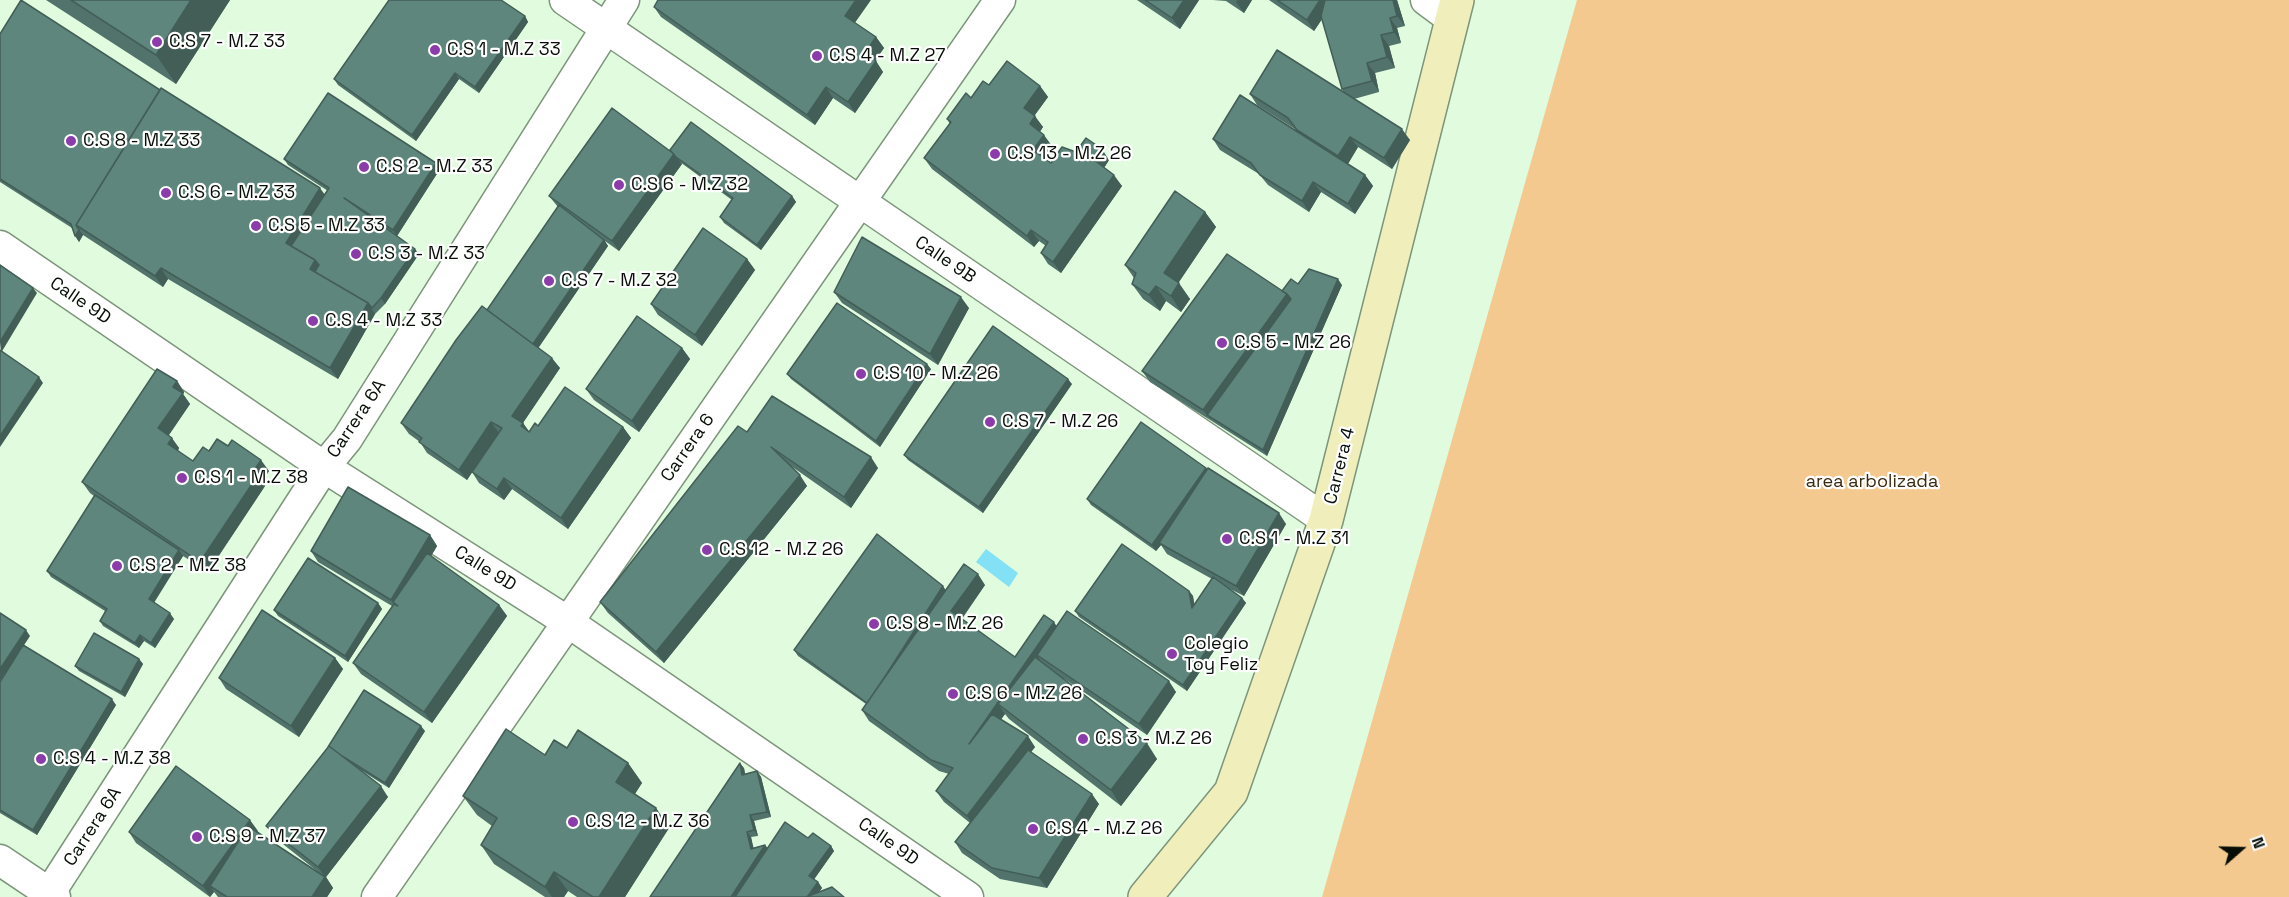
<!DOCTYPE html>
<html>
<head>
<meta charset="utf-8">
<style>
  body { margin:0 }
  #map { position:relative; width:2289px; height:897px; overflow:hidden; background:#e1fbdf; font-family:"Space Grotesk",sans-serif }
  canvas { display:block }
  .north { position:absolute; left:2211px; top:819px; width:60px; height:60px; -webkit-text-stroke:4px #fff; paint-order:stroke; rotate:70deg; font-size:16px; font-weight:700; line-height:24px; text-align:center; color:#060e06 }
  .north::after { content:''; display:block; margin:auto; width:21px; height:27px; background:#060e06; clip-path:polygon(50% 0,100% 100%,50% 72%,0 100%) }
</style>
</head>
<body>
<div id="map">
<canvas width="2289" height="897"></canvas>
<div class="north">N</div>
</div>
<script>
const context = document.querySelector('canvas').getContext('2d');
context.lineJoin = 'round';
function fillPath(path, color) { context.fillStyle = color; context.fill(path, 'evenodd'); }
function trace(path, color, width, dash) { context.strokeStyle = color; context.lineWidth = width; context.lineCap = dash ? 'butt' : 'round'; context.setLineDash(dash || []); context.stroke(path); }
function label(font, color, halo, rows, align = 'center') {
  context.font = font + ' "Space Grotesk",sans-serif'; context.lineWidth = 4.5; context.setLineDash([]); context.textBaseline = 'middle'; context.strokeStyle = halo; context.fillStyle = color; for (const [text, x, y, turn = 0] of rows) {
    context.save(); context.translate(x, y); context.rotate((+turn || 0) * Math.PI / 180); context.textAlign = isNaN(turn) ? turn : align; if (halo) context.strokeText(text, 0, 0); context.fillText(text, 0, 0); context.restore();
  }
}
const green = new Path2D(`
  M1577 0H2289V897H1322Z`);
const water = new Path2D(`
  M986 549 1018 573 1009 587 976 562Z`);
const minor = new Path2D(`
  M565 0 1326 520
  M1426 0 1453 20
  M0 246 324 467 568 622 968 897
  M0 860 55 897
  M47 897 324 467 347 439 624 0
  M377 897 1000 0`);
const secondary = new Path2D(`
  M1145 897 1231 792 1326 520 1457 0`);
const wall = new Path2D(`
  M46 0H230L176 84Z
  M1137 0H1199L1180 29Z
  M1213 0H1252L1244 13 1226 1Z
  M1269 0H1397L1405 26 1397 28 1401 43 1389 46 1395 68 1375 73 1379 92 1354 99 1410 140 1392 169 1358 147 1348 164 1365 175 1373 186 1355 214 1321 192 1309 212 1268 185 1259 174 1220 150 1213 139 1298 132 1295 129 1257 105 1250 94 1344 93 1342 89 1322 19 1314 31Z
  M654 7 855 23 876 37 884 48 875 60 883 72 855 113 833 98 815 125 661 17Z
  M525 16 528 22 479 93 459 79 416 141 338 85 334 79Z
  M0 34 160 90 325 195 328 191 288 165 284 159 436 163 440 169 397 236 419 254 385 304 375 314 338 379 168 279 163 287 83 235 79 242 72 228 0 182Z
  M989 85 1040 86 1048 97 1034 116 1043 127 1040 132 1052 146 1043 158 1051 163 1109 160 1104 168 1122 186 1061 273 1048 264 1041 253 1046 246 1039 241 1034 247 932 169 924 158 950 124 947 119 971 98Z
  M670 150 792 196 796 202 761 250 724 223 720 217 732 200 680 162 682 164 619 251 605 241 608 246 538 348 560 368 523 423 529 432 538 426 623 427 631 438 568 529 512 489 504 500 479 483 472 472 467 480 427 453 420 442 409 434 401 423 487 310 558 207 549 196Z
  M1205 212 1216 227 1178 283 1190 299 1181 312 1166 301 1160 311 1143 299 1132 284 1134 278 1125 265Z
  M747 259 755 270 702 346 658 315 651 304Z
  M1298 284 1342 285 1267 456 1150 382 1142 371 1282 291Z
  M834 292 969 308 938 365 842 303Z
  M682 348 690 359 639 432 594 400 586 389Z
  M931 369 880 447 791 379 787 374Z
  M177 381 184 392 183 394 190 404 169 435 179 448 178 451 193 461 209 451 228 446 269 471 262 481 265 486 208 572 183 556 154 603 174 619 155 648 144 641 139 648 103 626 100 621 105 611 51 577 47 571 94 496 90 493 82 482Z
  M1072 384 983 513 908 460 904 455Z
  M747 432 878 468 851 508 791 466 807 486 664 663 608 613 600 602Z
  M1207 469 1286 524 1244 596 1228 588 1242 598 1246 603 1187 691 1079 617 1075 611 1189 591 1193 596 1194 605 1212 579 1167 554 1161 545 1156 551 1091 505 1087 499Z
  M430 535 437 546 431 556 499 605 507 616 432 723 361 674 353 663 392 606 318 562 311 551Z
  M985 585 962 619 1015 657 1057 626 1176 692 1147 735 1063 678 1157 759 1121 806 1009 719 1005 714 1001 719 1035 747 1031 752 1099 804 1047 888 1000 879 962 853 955 842 970 823 944 802 936 791 949 774 939 771 869 721 862 710 866 704 798 656 794 650 946 590Z
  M378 603 382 609 348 662 278 616 274 610Z
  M30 636 23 645 116 705 37 835 0 813V682L8 668Z
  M335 658 343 669 299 737 226 689 219 678Z
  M139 659 143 664 125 697 79 671 75 666Z
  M425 731 389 788 362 771 388 797 326 877 333 888 327 897H218L214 892 210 897 136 843 129 832 258 831 257 832 322 875 274 837 266 826 328 747Z
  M567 748 628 763 642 783 634 794 656 808 669 828 625 897H577L568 891 564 897H545L494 864 481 845 492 826 477 815 463 796 545 755Z
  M744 768 745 774 757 771 761 777 771 817 754 821 758 836 751 837 753 848 765 845 768 848 808 838 831 846 834 851 814 879 818 882 822 888 819 892 650 897Z`);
const shadedWall = new Path2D(`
  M191 0H230L176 84 156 55Z
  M856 0H871L852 27 845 16Z
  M1184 0H1199L1180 29 1172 18Z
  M1238 0H1252L1244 13 1236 2Z
  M1320 0H1335L1314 31 1307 20Z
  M1393 0H1397L1405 26 1397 16Z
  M525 16 528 22 479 93 475 87Z
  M1390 18 1397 28 1401 43 1394 32Z
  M1381 35 1389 46 1395 68 1387 57Z
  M876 37 884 48 873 64 865 53Z
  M876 61 883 72 855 113 848 102Z
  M1367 63 1375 73 1379 92 1372 81Z
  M455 73 459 79 416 141 412 135Z
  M1040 86 1048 97 1032 119 1024 108Z
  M826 87 833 98 815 125 807 115Z
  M1035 116 1043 127 1037 135 1030 124Z
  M1402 129 1410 140 1392 169 1384 158Z
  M1044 135 1052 146 1040 161 1033 150Z
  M1350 137 1358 147 1346 167 1338 156Z
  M1102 149 1109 160 1102 171 1094 160Z
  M674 154 682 164 619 251 612 241Z
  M436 163 440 169 397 236 393 230Z
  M1114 175 1122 186 1061 273 1053 262Z
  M1365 175 1373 186 1355 214 1348 204Z
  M1313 182 1321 192 1309 212 1302 201Z
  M320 188 328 199 295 251 286 243Z
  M792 196 796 202 761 250 757 245Z
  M1205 212 1216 227 1175 288 1164 273Z
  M79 230 83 235 79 242 75 236Z
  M1031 230 1039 241 1034 247 1027 236Z
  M604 240 608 246 537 350 533 344Z
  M415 249 419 254 385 304 381 298Z
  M747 259 755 270 702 346 695 335Z
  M315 260 323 270 319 277 310 269Z
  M161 268 168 279 163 287 155 276Z
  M1338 279 1342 285 1267 456 1263 450Z
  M1179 283 1190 299 1181 312 1171 296Z
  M1156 286 1166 301 1160 311 1149 295Z
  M33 288 37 293 1 353 0 342Z
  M1287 294 1295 305 1207 415 1203 410Z
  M961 297 969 308 938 365 930 354Z
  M368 303 375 314 338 379 330 368Z
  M682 348 690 359 639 432 632 421Z
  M552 358 560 368 520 427 512 416Z
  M927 364 931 369 880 447 876 441Z
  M39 377 43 383 0 447V436Z
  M1068 379 1072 384 983 513 979 507Z
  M177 381 184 392 183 394 190 404 166 439 158 428 173 387Z
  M491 422 499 433 467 480 459 470Z
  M523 423 531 434 521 426Z
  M623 427 631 438 568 529 561 518Z
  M172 438 179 448 175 455 168 444Z
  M871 457 878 468 851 508 844 497Z
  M261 460 269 471 262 481 265 486 208 572 200 562 253 472Z
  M1206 468 1210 474 1159 543 1161 545 1156 551 1152 545Z
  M800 475 807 486 664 663 656 652Z
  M504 478 512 489 504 500 497 489Z
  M1279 513 1286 524 1244 596 1236 586Z
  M430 535 437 546 400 609 391 600Z
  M179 550 183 556 152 605 149 599Z
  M978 574 985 585 959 622 951 611Z
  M943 586 947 592 868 703Z
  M1189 591 1193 596 1196 614 1192 608Z
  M1242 598 1246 603 1187 691 1183 685Z
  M378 603 382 609 348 662 345 656Z
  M499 605 507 616 432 723 424 712Z
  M170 613 174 619 155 648 151 643Z
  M1054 622 1061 633 1037 655 1041 662 998 704 1005 714 976 755 969 744Z
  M26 630 30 636 0 681V669Z
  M140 635 144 641 139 648 135 643Z
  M335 658 343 669 299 737 291 726Z
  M139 659 143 664 125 697 121 692Z
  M1169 681 1176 692 1147 735 1139 724Z
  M112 699 116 705 37 835 33 830Z
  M421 726 425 731 389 788 385 783Z
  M1028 736 1035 747 974 827 967 816Z
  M1147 743 1157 759 1121 806 1111 790Z
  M628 763 642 783 630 802 616 782Z
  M740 763 744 768 746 780 742 775Z
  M757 771 761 777 771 817 767 812Z
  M381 786 388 797 326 877 333 888 327 897H312L325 877 318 867Z
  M1092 794 1099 804 1047 888 1039 878Z
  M656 808 669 828 625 897H599Z
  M750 815 754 821 758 836 754 830Z
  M250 820 258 831 215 889 210 886 214 892 210 897 203 886Z
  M747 832 751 837 755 854 751 849Z
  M765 845 769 851 738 897H731Z
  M831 846 834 851 813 881 809 876Z
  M554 872 568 891 564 897H552L545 887Z
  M818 882 822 888 815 897H808Z`);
const building = new Path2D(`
  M21 0 160 90 76 225 79 230 75 236 71 224 0 179V34Z
  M71 0H191L156 55Z
  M389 0H501L525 16 475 87 455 73 412 135 334 79Z
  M658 0H856L845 16 876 37 865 53 876 61 848 102 826 87 807 115 654 7Z
  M1145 0H1184L1172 18Z
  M1277 0H1320L1307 20Z
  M1325 0H1393L1397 16 1390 18 1394 32 1381 35 1387 57 1367 63 1372 81 1342 89 1321 16Z
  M1277 50 1402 129 1384 158 1350 137 1338 156 1297 130 1288 118 1250 94Z
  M1007 61 1040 86 1024 108 1035 116 1030 124 1044 135 1033 150 1051 163 1062 147 1076 152 1086 138 1102 149 1094 160 1114 175 1053 262 1041 253 1048 242 1031 230 1027 236 924 158 951 122 947 119 966 93 971 98 983 81 989 85Z
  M161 88 320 188 286 243 315 260 310 269 368 303 330 368 161 268 155 276 76 225Z
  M328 93 436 163 393 230 344 198 415 249 381 298 372 308 368 303 315 272 319 265 315 260 291 246 329 188 284 159Z
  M1240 95 1365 175 1348 204 1313 182 1302 201 1260 175 1251 163 1213 139Z
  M612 108 674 154 612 241 549 196Z
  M691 122 792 196 757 245 720 217 733 198 676 157 670 150Z
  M1175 191 1205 212 1164 273 1179 283 1171 296 1156 286 1149 295 1132 284 1136 273 1125 265Z
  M559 205 604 240 533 344 487 310Z
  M703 228 747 259 695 335 651 304Z
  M862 237 961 297 930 354 834 292Z
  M1227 254 1287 294 1203 410 1142 371Z
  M0 265 33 288 0 342Z
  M1309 269 1338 279 1263 450 1207 415 1291 299 1287 294 1282 291 1291 279 1298 284Z
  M837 303 927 364 876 441 787 374Z
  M482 306 552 358 512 416 523 423 521 426 529 432 535 423 538 426 565 387 623 427 561 518 504 478 497 489 472 472 502 428 491 422 459 470 419 442 422 438 401 423 456 340Z
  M637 316 682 348 632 421 586 389Z
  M993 326 1068 379 979 507 904 455Z
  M0 350 39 377 0 436Z
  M157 369 177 381 173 387 183 393 158 428 172 438 168 444 193 461 203 447 209 451 217 439 228 446 232 440 261 460 253 472 258 475 200 562 82 482Z
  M772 396 871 457 844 497 771 447 800 475 656 652 600 602 738 426 747 432Z
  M1141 422 1206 468 1152 545 1087 499Z
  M1208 468 1279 513 1236 586 1159 543Z
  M348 487 430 535 391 600 311 551Z
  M95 495 179 550 149 599 170 613 151 643 140 635 135 643 100 621 107 609 47 571Z
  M877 534 943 586 886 675 867 703 794 650Z
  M1122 544 1189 591 1192 608 1213 577 1242 598 1183 685 1075 611Z
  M427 553 499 605 424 712 353 663 394 604 398 606 393 602Z
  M308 558 378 603 345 656 274 610Z
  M964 564 978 574 951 611 1015 657 1044 615 1054 622 969 744 992 714 1028 736 967 816 936 791 953 768 931 760 862 710Z
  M262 610 335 658 291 726 219 678Z
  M1067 611 1169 681 1139 724 1037 655Z
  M0 613 26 630 0 669Z
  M94 633 139 659 121 692 75 666Z
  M23 645 112 699 33 830 0 810V682Z
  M1035 657 1147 743 1111 790 998 704Z
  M364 690 421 726 385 783 342 756 329 746 328 747Z
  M506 729 545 755 554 740 567 748 578 730 628 763 616 782 656 808 599 897H593L554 872 545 887 481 845 497 818 463 796Z
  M329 746 381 786 318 867 266 826Z
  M1028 750 1092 794 1039 878 992 868 955 842Z
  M740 763 742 775 757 771 767 812 750 815 754 830 747 832 751 849 765 845 731 897H650Z
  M176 766 250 820 203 886 129 832Z
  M785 822 808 838 813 833 831 846 809 876 818 882 808 896 806 897H735Z
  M248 826 325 877 312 897H227L210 886Z
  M832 887 844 897H806Z`);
const markers = [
  [157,42,6,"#8c3baa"],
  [435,50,6,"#8c3baa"],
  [817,56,6,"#8c3baa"],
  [71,141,6,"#8c3baa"],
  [995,154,6,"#8c3baa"],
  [364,167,6,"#8c3baa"],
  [619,185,6,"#8c3baa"],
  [166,193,6,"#8c3baa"],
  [256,226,6,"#8c3baa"],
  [356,254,6,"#8c3baa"],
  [549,281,6,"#8c3baa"],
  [313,321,6,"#8c3baa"],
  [1222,343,6,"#8c3baa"],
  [861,374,6,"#8c3baa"],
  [990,422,6,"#8c3baa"],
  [182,478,6,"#8c3baa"],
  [1227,539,6,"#8c3baa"],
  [707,550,6,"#8c3baa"],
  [117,566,6,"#8c3baa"],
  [874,624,6,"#8c3baa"],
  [1172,654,6,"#8c3baa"],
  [953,694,6,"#8c3baa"],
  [1083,739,6,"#8c3baa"],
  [41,759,6,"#8c3baa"],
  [573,822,6,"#8c3baa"],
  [1033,829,6,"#8c3baa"],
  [197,837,6,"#8c3baa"]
];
const poiNames = [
  ["C.S 7 - M.Z 33",169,42],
  ["C.S 1 - M.Z 33",447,50],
  ["C.S 4 - M.Z 27",829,56],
  ["C.S 8 - M.Z 33",83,141],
  ["C.S 13 - M.Z 26",1007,154],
  ["C.S 2 - M.Z 33",376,167],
  ["C.S 6 - M.Z 32",631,185],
  ["C.S 6 - M.Z 33",178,193],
  ["C.S 5 - M.Z 33",268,226],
  ["C.S 3 - M.Z 33",368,254],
  ["C.S 7 - M.Z 32",561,281],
  ["C.S 4 - M.Z 33",325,321],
  ["C.S 5 - M.Z 26",1234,343],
  ["C.S 10 - M.Z 26",873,374],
  ["C.S 7 - M.Z 26",1002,422],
  ["C.S 1 - M.Z 38",194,478],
  ["C.S 1 - M.Z 31",1239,539],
  ["C.S 12 - M.Z 26",719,550],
  ["C.S 2 - M.Z 38",129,566],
  ["C.S 8 - M.Z 26",886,624],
  ["Colegio",1184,644],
  ["Toy Feliz",1184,665],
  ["C.S 6 - M.Z 26",965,694],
  ["C.S 3 - M.Z 26",1095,739],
  ["C.S 4 - M.Z 38",53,759],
  ["C.S 12 - M.Z 36",585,822],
  ["C.S 4 - M.Z 26",1045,829],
  ["C.S 9 - M.Z 37",209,837]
];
const streetNames = [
  ["Calle 9B",945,260,34],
  ["Calle 9D",80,301,34],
  ["Carrera 6A",357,419,-56],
  ["Carrera 6",688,448,-55],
  ["Carrera 4",1340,466,-76],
  ["Calle 9D",485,569,32],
  ["Carrera 6A",93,827,-57],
  ["Calle 9D",888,842,35]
];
const parkNames = [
  ["area arbolizada",1872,482]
];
fillPath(green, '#f3c990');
fillPath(water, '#82e1f4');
trace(minor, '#7d957b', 33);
trace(secondary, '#7d957b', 36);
trace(minor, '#fff', 30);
trace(secondary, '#f0efbc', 33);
fillPath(wall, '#51736b');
fillPath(shadedWall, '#425e57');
fillPath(building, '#5e867c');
trace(building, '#425e57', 1.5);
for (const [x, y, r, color] of markers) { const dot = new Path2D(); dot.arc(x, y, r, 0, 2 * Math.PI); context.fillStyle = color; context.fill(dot); trace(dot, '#fff', 2); }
label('18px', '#060e06', '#fff', poiNames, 'left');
label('18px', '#060e06', '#fff', streetNames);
label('18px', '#3c2a0e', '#fff', parkNames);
</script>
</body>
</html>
